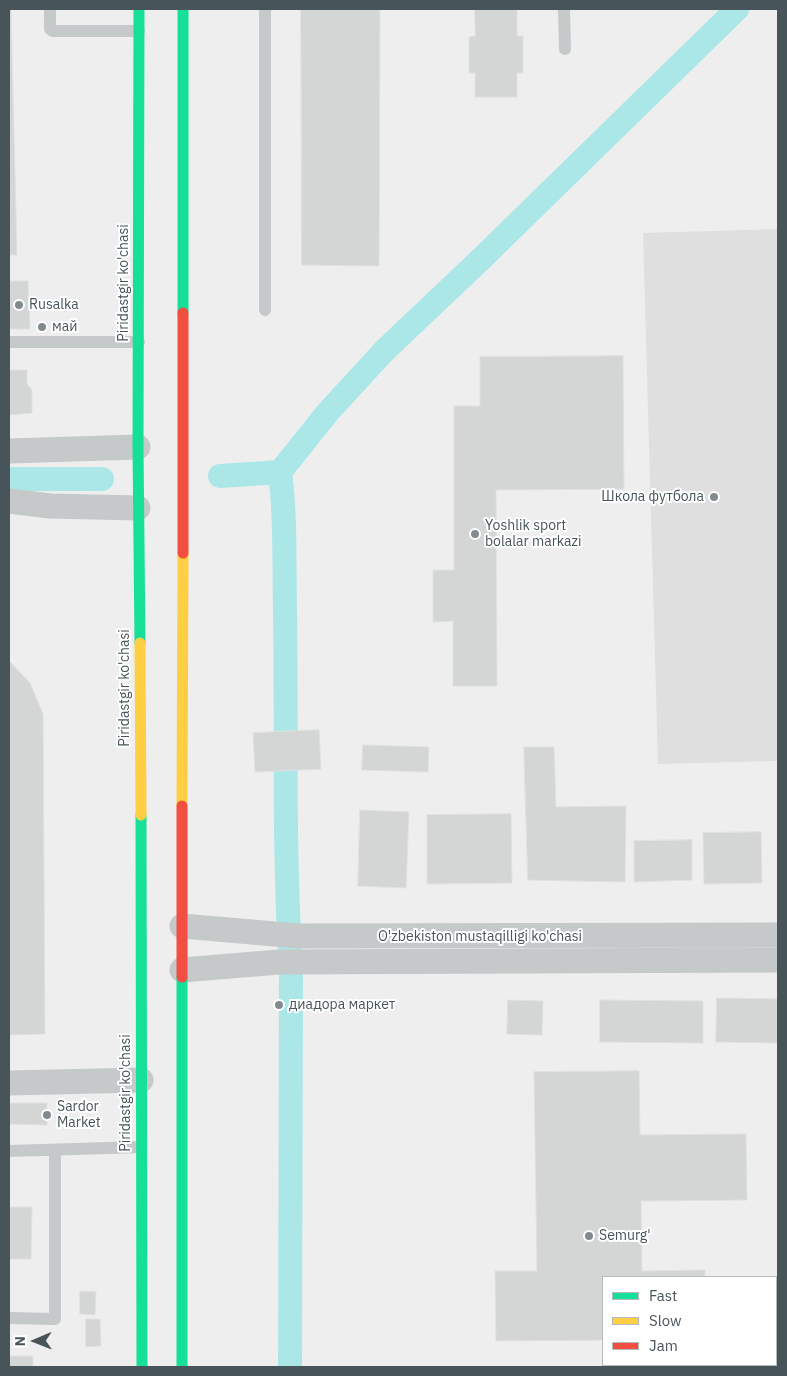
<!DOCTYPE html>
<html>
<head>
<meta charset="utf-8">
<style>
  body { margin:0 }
  #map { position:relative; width:787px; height:1376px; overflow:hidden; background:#eee; font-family:"IBM Plex Sans",sans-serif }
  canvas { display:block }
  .frame { position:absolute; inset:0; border:10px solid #475459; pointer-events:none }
  .legend { position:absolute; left:602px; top:1276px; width:175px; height:90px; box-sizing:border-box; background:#fff; border:1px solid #b5bbbd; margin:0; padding:6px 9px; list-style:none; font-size:15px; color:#475459 }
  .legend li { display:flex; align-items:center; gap:10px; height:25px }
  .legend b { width:25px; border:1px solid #b5bbbd }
  .north { position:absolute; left:10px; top:1316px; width:50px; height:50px; -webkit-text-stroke:4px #fff; paint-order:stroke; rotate:269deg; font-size:14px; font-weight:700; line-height:20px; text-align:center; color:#475459 }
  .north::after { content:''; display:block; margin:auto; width:18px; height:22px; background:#475459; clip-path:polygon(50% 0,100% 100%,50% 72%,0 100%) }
</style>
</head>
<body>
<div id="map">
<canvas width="787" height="1376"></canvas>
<div class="frame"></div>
<ul class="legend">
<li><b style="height:6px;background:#16e098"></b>Fast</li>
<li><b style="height:6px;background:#ffcf43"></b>Slow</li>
<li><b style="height:6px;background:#f24e42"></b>Jam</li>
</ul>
<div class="north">N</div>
</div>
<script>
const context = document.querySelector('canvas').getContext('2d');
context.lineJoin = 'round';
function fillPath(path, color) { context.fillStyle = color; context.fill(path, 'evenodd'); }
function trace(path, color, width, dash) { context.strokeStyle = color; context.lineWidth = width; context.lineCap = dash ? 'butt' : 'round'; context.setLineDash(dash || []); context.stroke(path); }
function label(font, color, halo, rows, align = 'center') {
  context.font = font + ' "IBM Plex Sans",sans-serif'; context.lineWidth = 4; context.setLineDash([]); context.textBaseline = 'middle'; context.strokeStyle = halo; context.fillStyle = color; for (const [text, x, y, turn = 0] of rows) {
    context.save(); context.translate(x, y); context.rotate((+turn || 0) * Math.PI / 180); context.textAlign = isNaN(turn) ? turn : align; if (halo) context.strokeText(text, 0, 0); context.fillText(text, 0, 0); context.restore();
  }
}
const education = new Path2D(`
  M778 229V761L658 764 643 233Z`);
const canal = new Path2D(`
  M280 472C286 518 284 566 285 612 287 731 283 850 291 969L290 1367
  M220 476 280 472 328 412 384 351 479 261 737 9
  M9 479H102`);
const building = new Path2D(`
  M9 9H11L17 255H9Z
  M301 9H380L379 266 302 265Z
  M475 9H517V36H523V73H517V97H475V73H469V37L475 36Z
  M9 281H28L30 329H9Z
  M623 356 624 489 496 490 497 686H453V621L433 622V570H454V406H480V357Z
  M9 370H27V384L32 390V413L9 415Z
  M9 661 30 683 43 714 45 1034 9 1035Z
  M319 730 321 769 255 772 253 733Z
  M363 745 429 747 428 772 362 770Z
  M524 747H554L556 807 626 806 625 882 528 880Z
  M360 810 409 812 406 888 358 886Z
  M511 814 512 883 427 884V815Z
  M761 832 762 883 704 884 703 833Z
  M692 840V880L634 882V841Z
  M717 998 778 999V1043L716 1042Z
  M508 1000 543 1001 542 1035 507 1034Z
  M600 1000 703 1001V1043L600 1042Z
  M639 1071 640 1135 746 1134 747 1200 641 1201 642 1271 705 1270V1277H603V1340L496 1341 495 1271H537L534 1072Z
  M9 1103H47V1125L9 1124Z
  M9 1207H32L31 1259H9Z
  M80 1291 96 1292 95 1315 80 1314Z
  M86 1319H100L101 1346 86 1347Z
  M9 1356H33V1367H9Z`);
const lane = new Path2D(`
  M50 9V29L53 31H139
  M564 9 565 49
  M265 310V9
  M9 342H139
  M9 1151 141 1147
  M9 1318 55 1319V1150`);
const street = new Path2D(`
  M9 451 138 447
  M9 501 50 506 138 508
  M182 926 298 936 778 935
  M182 970 279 962 778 960
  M9 1083 141 1080`);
const fast = new Path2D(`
  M139 9 138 447 140 643
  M183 313V9
  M141 815 142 1367
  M182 1367V977`);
const slow = new Path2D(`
  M140 643 141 815
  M182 806 183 553`);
const jam = new Path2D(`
  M183 553V313
  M182 977V806`);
const markers = [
  [19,305,5,"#818a8d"],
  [42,327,5,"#818a8d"],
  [714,497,5,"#818a8d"],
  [475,534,5,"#818a8d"],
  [279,1005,5,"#818a8d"],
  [47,1115,5,"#818a8d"],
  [589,1236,5,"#818a8d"]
];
const streetNames = [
  ["Piridastgir ko'chasi",124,283,-90],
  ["Piridastgir ko'chasi",125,688,-90],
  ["O'zbekiston mustaqilligi ko'chasi",480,937],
  ["Piridastgir ko'chasi",126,1093,-90]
];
const poiNames = [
  ["Rusalka",29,305],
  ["май",52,327],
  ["Школа футбола",704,497,"right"],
  ["Yoshlik sport",485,526],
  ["bolalar markazi",485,542],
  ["диадора маркет",289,1005],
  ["Sardor",57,1107],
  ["Market",57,1123],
  ["Semurg'",599,1236]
];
fillPath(education, '#e0dfe0');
trace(canal, '#abe7e7', 24);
fillPath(building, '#d4d6d6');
trace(building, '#dfe0e1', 1);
trace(lane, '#c5c9ca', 12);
trace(street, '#c5c9ca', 25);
trace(fast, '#16e098', 11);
trace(slow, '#ffcf43', 11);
trace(jam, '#f24e42', 11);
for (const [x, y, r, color] of markers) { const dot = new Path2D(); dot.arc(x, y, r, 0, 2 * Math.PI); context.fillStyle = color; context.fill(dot); trace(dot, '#fff', 2); }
label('14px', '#475459', '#fff', streetNames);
label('14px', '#475459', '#fff', poiNames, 'left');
</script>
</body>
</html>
